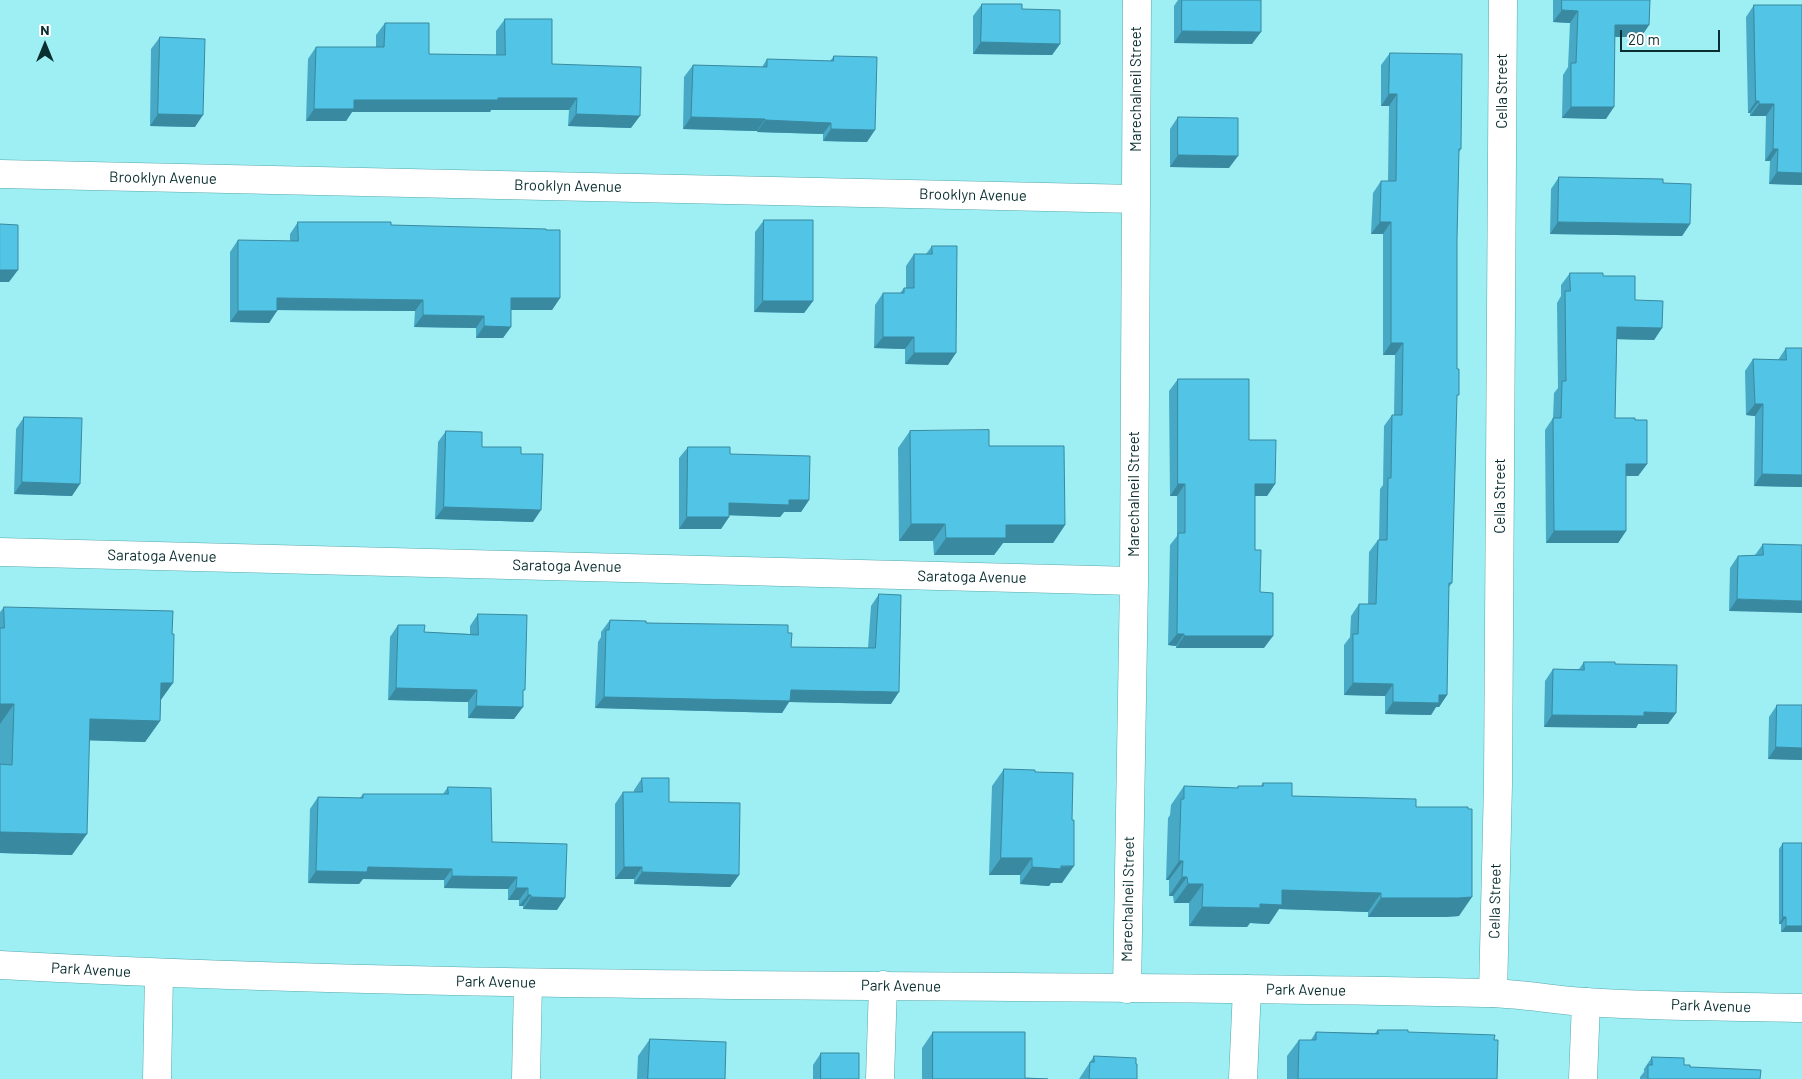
<!DOCTYPE html>
<html>
<head>
<meta charset="utf-8">
<style>
	body { margin:0 }
	#map { position:relative; width:1802px; height:1079px; overflow:hidden; background:#9deff3; font-family:Barlow,sans-serif }
	canvas { display:block }
	.north { position:absolute; left:20px; top:20px; width:50px; height:50px; -webkit-text-stroke:4px #fff; paint-order:stroke; rotate:0deg; font-size:14px; font-weight:700; line-height:20px; text-align:center; color:#0b2e30 }
	.north::after { content:''; display:block; margin:auto; width:18px; height:22px; background:#0b2e30; clip-path:polygon(50% 0,100% 100%,50% 72%,0 100%) }
	.scale { position:absolute; left:1620px; top:30px; width:100px; height:22px; box-sizing:border-box; border:2px solid #0b2e30; border-top:0; padding-left:6px; font-size:15px; line-height:18px; white-space:nowrap; color:#0b2e30; -webkit-text-stroke:4px #fff; paint-order:stroke }
</style>
</head>
<body>
<div id="map">
<canvas width="1802" height="1079"></canvas>
<div class="north">N</div>
<div class="scale">20 m</div>
</div>
<script>
const g = document.querySelector('canvas').getContext('2d');
g.lineJoin = 'round';
function stroke(path, color, width, dash) {
  g.strokeStyle = color;
  g.lineWidth = width;
  g.lineCap = dash ? 'butt' : 'round';
  g.setLineDash(dash || []);
  g.stroke(path);
}
function fillPath(path, color) {
  g.fillStyle = color;
  g.fill(path, 'evenodd');
}
function drawText(font, color, halo, rows, align = 'center') {
  g.font = font + ' Barlow,sans-serif';
  g.lineWidth = 4.5;
  g.setLineDash([]);
  g.textBaseline = 'middle';
  g.strokeStyle = halo;
  g.fillStyle = color;
  for (const [text, x, y, turn = 0] of rows) {
    g.save();
    g.translate(x, y);
    g.rotate((+turn || 0) * Math.PI / 180);
    g.textAlign = isNaN(turn) ? turn : align;
    if (halo) g.strokeText(text, 0, 0);
    g.fillText(text, 0, 0);
    g.restore();
  }
}
const minor = new Path2D(`
	M0,174L1136,199
	M0,552L1134,581
	M1127,989L1134,581L1137,0
	M1493,993L1498,784L1503,0
	M157,1079L159,974
	M526,1079L528,983
	M880,1079L883,985
	M1243,1079L1247,989
	M1583,1079L1586,1002`);
const major = new Path2D(`
	M0,965C495,992 990,982 1485,993C1519,993 1552,1000 1585,1002C1657,1007 1730,1006 1802,1008`);
const wall = new Path2D(`
	M1178,0H1261L1252,44L1174,43V6Z
	M1553,0H1650L1649,25L1641,37H1615L1606,119L1562,118L1563,75L1568,67L1570,23L1553,22Z
	M982,4L1022,9L1060,44L1052,55L973,54V16Z
	M1754,5L1802,185L1769,184L1770,161H1765L1766,116H1750V113H1748L1746,17Z
	M505,19L552,64L631,128L568,126L569,110H491L490,112H352L346,121H306L308,59L316,47H376V35L385,23L429,54L496,55V31Z
	M160,37L195,127L150,126L151,49Z
	M1390,53L1461,149L1459,152L1457,239L1456,399L1452,583L1449,587L1447,695L1439,707H1436L1431,715L1385,714V696L1344,695V645L1350,637L1351,616L1359,604H1368L1369,552L1378,540H1379L1380,489L1383,485L1384,426L1392,415H1394L1395,355H1383V234H1371L1373,193L1381,181H1388L1389,106H1381V65Z
	M834,56L867,142L823,141V134L757,132V131L683,129L684,77L693,65L762,67L767,59L830,61Z
	M1178,117L1229,168L1170,167V129Z
	M1559,177L1663,183L1690,224L1682,236L1550,234L1551,189Z
	M764,220L813,301L804,313L754,312L755,232Z
	M298,222L391,225L560,298L552,310H511L503,338H476V328L414,327L415,311L277,310L269,323L230,322V252L238,240L290,241V234Z
	M932,246L948,365L905,364V349L874,348L875,305L883,293H900L904,288H906V266L914,254H926Z
	M1570,273L1603,276L1635,300L1662,328L1654,340L1617,339L1615,418L1647,464L1638,476H1626V531L1618,543H1546L1545,430L1553,418L1554,393L1558,388L1557,303L1561,296V285Z
	M1786,348L1802,487L1754,486L1755,416L1746,415L1745,371L1753,359L1778,360Z
	M1178,379L1249,440L1275,484L1267,496H1255V550L1260,592L1264,648H1176V646L1168,645L1170,545L1177,536V496H1170L1169,391Z
	M24,417L72,496L14,494L16,429Z
	M446,431L482,447L521,454L533,522L435,519L438,442Z
	M910,431L989,446L1065,525L1053,543H1003L994,555H934L933,541H899L898,448Z
	M688,447L730,454L809,500L801,512H784L780,517L729,515V517L721,529H679V458Z
	M1763,544L1802,545L1729,611L1730,568L1738,556L1755,555Z
	M879,594L891,704L789,702L782,713L595,708L598,642L601,637V632L610,620L788,633L791,647L868,648L871,606Z
	M4,607L161,701L160,721L145,742L89,740L72,855L0,853V612Z
	M478,614L523,693L514,719L468,718V702L388,700L390,637L398,625L424,632L470,634V626Z
	M1584,662L1615,664L1676,713L1668,724H1638L1636,728L1544,727L1545,681L1553,669H1579Z
	M1777,705H1802V760L1768,759L1769,717Z
	M1004,769L1035,772L1062,883H1051L1049,886L1020,884V875H989L992,786Z
	M642,778L669,802L739,875L730,887L634,884V879H615V804L623,792H634V790Z
	M1263,783L1292,796L1416,807L1459,916L1445,917H1368V912L1279,909L1269,924L1250,923L1247,927L1189,926V903H1174L1173,896H1169V880H1166L1168,818L1170,815L1171,805L1184,786L1237,788L1238,786H1261Z
	M448,787L492,842L557,910L523,909V906H519V900H508V889L444,888V880L363,879L359,884L308,883L310,809L318,797L360,798L363,794H443Z
	M1783,843L1802,932H1781V924H1779V849Z
	M1378,1030L1494,1040L1497,1079H1287V1056L1299,1040H1311L1316,1032L1375,1033Z
	M933,1032L1025,1078L1048,1079H922V1048Z
	M650,1039L725,1079H637L638,1056Z
	M821,1053L859,1079H813V1065Z
	M1094,1056L1136,1064L1137,1079H1079Z
	M1652,1057L1684,1065L1690,1067L1760,1079H1640V1077L1644,1072V1069Z`);
const shadedWall = new Path2D(`
	M1562,10L1578,11L1570,23L1553,22Z
	M1615,25H1649L1641,37H1607Z
	M1182,31L1261,32L1252,44L1174,43Z
	M981,42L1060,44L1052,55L973,54Z
	M1389,94H1397L1389,106H1381Z
	M498,98H577L569,110H491L490,112H352L346,121H306L314,109L354,100Z
	M1756,101H1759L1750,113H1748Z
	M1759,104H1774L1766,116H1750Z
	M1571,107H1614L1606,119L1562,118Z
	M158,114L203,115L195,127L150,126Z
	M576,114L640,116L631,128L568,126Z
	M691,117L765,119L757,131L683,129Z
	M765,120L831,123L823,134L757,132Z
	M831,129L875,130L867,142L823,141Z
	M1773,149H1778L1770,161H1765Z
	M1178,155L1238,156L1229,168L1170,167Z
	M1777,172L1802,173V185L1769,184Z
	M1380,222H1391L1383,234H1371Z
	M1558,222L1690,224L1682,236L1550,234Z
	M0,270H18L9,282H0Z
	M277,298L423,300L415,311L269,310Z
	M511,298H560L552,310H503Z
	M763,301H813L804,313L754,312Z
	M238,311H277L269,323L230,322Z
	M423,315L484,316L476,328L414,327Z
	M484,326L511,327L503,338H476Z
	M1617,327L1662,328L1654,340L1609,339Z
	M883,337H914L905,349L874,348Z
	M1391,343H1403L1395,355H1383Z
	M914,353H956L948,365L905,364Z
	M1755,404H1763L1755,416L1746,415Z
	M1626,464H1647L1638,476H1618Z
	M1762,474L1802,475V487L1754,486Z
	M22,482L80,484L72,496L14,494Z
	M1178,484H1185L1177,496H1170Z
	M1255,484H1275L1267,496H1247Z
	M789,500H809L801,512H784L780,517L721,515L729,503Z
	M444,507L541,510L533,522L435,519Z
	M687,517H729L721,529H679Z
	M911,524H945L933,541H899Z
	M1006,525H1065L1053,543H1003L994,555H934L946,538Z
	M1554,531H1626L1618,543H1546Z
	M1737,599L1802,601V613L1729,611Z
	M1177,634H1184L1176,646L1168,645Z
	M1184,636H1273L1264,648H1176Z
	M161,683H173L158,704Z
	M1353,683L1393,684L1385,696L1344,695Z
	M396,688L477,690L468,702L388,700Z
	M791,690L899,692L891,704L789,702L782,713L595,708L604,697Z
	M1439,695H1447L1439,707H1436L1431,715L1385,714L1393,702Z
	M0,704H14L0,724Z
	M476,706L523,707L514,719L468,718Z
	M1644,712L1676,713L1668,724H1638L1636,728L1544,727L1552,715Z
	M90,719L160,721L145,742L75,740Z
	M1776,747L1802,748V760L1768,759Z
	M0,832L87,834L72,855L0,853Z
	M1001,858H1032L1020,875H989Z
	M1179,861H1183L1169,880H1166Z
	M1074,866L1062,883H1051L1049,886L1020,884L1032,867Z
	M368,867L452,869L444,880L363,879L359,884L308,883L316,871Z
	M624,867H642L634,879H615Z
	M642,872L739,875L730,887L634,884Z
	M452,876L517,877L508,889L444,888Z
	M1182,877H1187L1173,896H1169Z
	M1188,884H1203L1189,903H1174Z
	M516,888H528L519,900H508Z
	M1282,890L1381,893L1368,912L1279,909L1269,924L1250,923L1247,927L1189,926L1202,907L1260,904Z
	M528,895H531L523,906H519Z
	M531,897L565,898L557,910L523,909Z
	M1472,897L1459,916L1445,917H1368L1381,898Z
	M1783,917H1786L1781,924H1779Z
	M1786,926H1802V932H1781Z`);
const building = new Path2D(`
	M1182,0H1261V32L1182,31Z
	M1562,0H1650L1649,25H1615L1614,107H1571V63H1576L1578,11L1562,10Z
	M982,4H1022V9L1060,10V44L981,42Z
	M1754,5H1802V173L1777,172L1778,149H1773L1774,104H1759V101H1756Z
	M505,19H552V64L641,67L640,116L576,114L577,98H498V100H354V109H314L316,47H384L385,23H429V54L505,55Z
	M160,37L205,39L203,115L158,114Z
	M1390,53L1462,54L1461,149H1459L1457,239V369H1459V395H1457L1452,583H1449L1447,695H1439V703L1393,702V684L1353,683V634H1358L1359,604H1376L1378,540H1387L1388,478H1391L1392,415H1402L1403,343H1391V222H1380L1381,181H1396L1397,94H1389Z
	M834,56L877,57L875,130L831,129V123L765,120V119L691,117L693,65L767,67V59L833,61Z
	M1178,117L1238,118V156L1178,155Z
	M1559,177L1663,179V183L1691,184L1690,224L1558,222Z
	M764,220H813V301H763Z
	M298,222H391V225L546,229V230H560V298H511V327L484,326V316L423,315V300L277,298V311H238V240L298,241Z
	M0,224L18,225V270H0Z
	M932,246H957L956,353H914V337H883V293H904V288H914V254H932Z
	M1570,273H1603V276H1635V300L1663,301L1662,328L1617,327L1615,418H1635V420H1647V464H1626V531H1554L1553,418H1561L1562,381H1566L1565,291H1570Z
	M1786,348H1802V475L1762,474L1763,404H1755L1753,359L1786,360Z
	M1178,379H1249V440H1276L1275,484H1255V550H1261L1260,592L1273,593V636H1184V634H1177L1178,533H1185V484H1178Z
	M24,417L82,418L80,484L22,482Z
	M989,430V446H1064L1065,525H1006V538H946L945,524H911L910,431Z
	M446,431L482,432V447H521V454H543L541,510L444,507Z
	M688,447H730V454L810,456L809,500H789V505L729,503V517H687Z
	M1763,544L1802,545V601L1737,599L1738,556L1763,555Z
	M879,594L901,595L899,692L791,690L790,701L604,697L606,630H609L610,620L646,621V623L788,625V633H792L791,647L875,648Z
	M4,607L173,611L172,634H174L173,683H161L160,721L90,719L87,834L0,832V764L12,765L14,704H0V628H4Z
	M478,614L527,615L525,690H523V707L476,706L477,690L396,688L398,625H425L424,632L478,635Z
	M1584,662H1615V664L1677,665L1676,713L1644,712V716L1552,715L1553,669L1584,670Z
	M1777,705H1802V748L1776,747Z
	M1004,769L1035,770V772L1073,773L1072,820H1074V866H1061V869L1032,867V858H1001Z
	M642,778H669V802L740,803L739,875L642,872V867H624L623,792H642Z
	M1263,783H1292V796L1416,799V807H1468V809H1472V897L1458,898H1381V893L1282,890V905L1260,904V908L1202,907L1203,884H1188L1187,877H1182L1183,861H1179L1181,799H1184V786L1238,788V786H1263Z
	M448,787L491,788L492,842L567,844L565,898L531,897V895H528V888H516L517,877L452,876V869L368,867L367,872L316,871L318,797L363,798V794H448Z
	M1783,843H1802V926H1786V917H1783Z
	M1378,1030H1408V1032L1495,1035L1494,1040H1498L1497,1079H1298L1299,1040H1316V1032L1378,1034Z
	M933,1032H1025V1078L1048,1079H933Z
	M650,1039L726,1042L725,1079H648Z
	M821,1053H859V1079H821Z
	M1094,1056L1136,1058V1064H1137V1079H1089L1090,1062H1094Z
	M1652,1057L1684,1058V1065H1690V1067L1761,1070L1760,1079H1648V1065H1652Z`);
const streetNames = [
	["Marechalneil Street",1136,89,-90],
	["Cella Street",1502,91,-90],
	["Brooklyn Avenue",163,178,1],
	["Brooklyn Avenue",568,186,1],
	["Brooklyn Avenue",973,195,1],
	["Marechalneil Street",1134,494,-90],
	["Cella Street",1500,496,-90],
	["Saratoga Avenue",162,556,1],
	["Saratoga Avenue",567,566,1],
	["Saratoga Avenue",972,577,1],
	["Marechalneil Street",1128,899,-89],
	["Cella Street",1495,901,-89],
	["Park Avenue",91,970,3],
	["Park Avenue",496,982,1],
	["Park Avenue",901,986,1],
	["Park Avenue",1306,990,1],
	["Park Avenue",1711,1006,2]
];
stroke(minor, '#57a8ac', 29);
stroke(major, '#57a8ac', 29);
stroke(minor, '#fff', 28);
stroke(major, '#fff', 28);
fillPath(wall, '#47a9c5');
fillPath(shadedWall, '#3989a0');
fillPath(building, '#52c4e5');
stroke(building, '#3989a0', 1);
drawText('15px', '#0b2e30', '#fff', streetNames);
</script>
</body>
</html>
